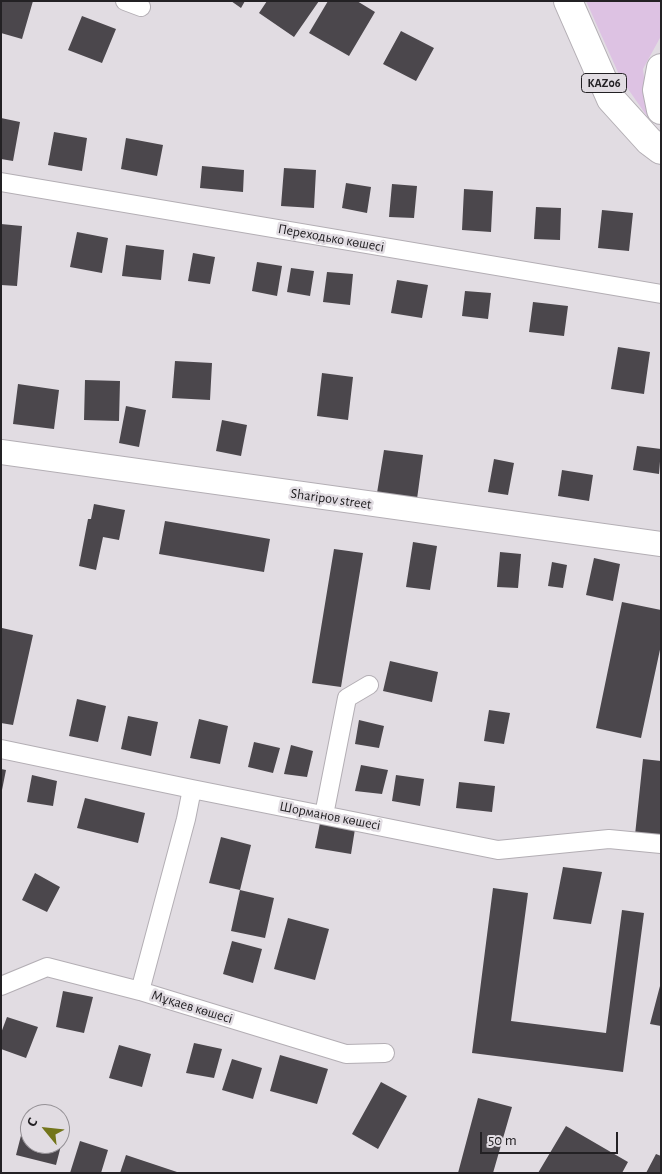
<!DOCTYPE html>
<html>
<head>
<meta charset="utf-8">
<style>
	body { margin:0 }
	#map { position:relative; width:662px; height:1174px; overflow:hidden; background:#e1dce2; font-family:"Alegreya Sans",sans-serif }
	canvas { display:block }
	.frame { position:absolute; inset:0; border:2px solid #232124; pointer-events:none }
	.north { position:absolute; left:20px; top:1104px; width:50px; height:50px; box-sizing:border-box; background:#e1dce2; border:1px solid #959196; border-radius:50%; rotate:298deg; font-size:14px; font-weight:700; line-height:20px; text-align:center; color:#232124 }
	.north::after { content:''; display:block; margin:auto; width:18px; height:22px; background:#73751b; clip-path:polygon(50% 0,100% 100%,50% 72%,0 100%) }
	.scale { position:absolute; left:480px; top:1132px; width:138px; height:22px; box-sizing:border-box; border:2px solid #232124; border-top:0; padding-left:6px; font-size:15px; line-height:18px; white-space:nowrap; color:#232124; -webkit-text-stroke:4px #e1dce2; paint-order:stroke }
</style>
</head>
<body>
<div id="map">
<canvas width="662" height="1174"></canvas>
<div class="frame"></div>
<div class="north">С</div>
<div class="scale">50 m</div>
</div>
<script>
const g = document.querySelector('canvas').getContext('2d');
g.lineJoin = 'round';
function fillPath(path, color) {
  g.fillStyle = color;
  g.fill(path, 'evenodd');
}
function stroke(path, color, width, dash) {
  g.strokeStyle = color;
  g.lineWidth = width;
  g.lineCap = dash ? 'butt' : 'round';
  g.setLineDash(dash || []);
  g.stroke(path);
}
function drawText(font, color, halo, rows, align = 'center') {
  g.font = font + ' "Alegreya Sans",sans-serif';
  g.lineWidth = 5;
  g.setLineDash([]);
  g.textBaseline = 'middle';
  g.strokeStyle = halo;
  g.fillStyle = color;
  for (const [text, x, y, turn = 0] of rows) {
    g.save();
    g.translate(x, y);
    g.rotate((+turn || 0) * Math.PI / 180);
    g.textAlign = isNaN(turn) ? turn : align;
    if (halo) g.strokeText(text, 0, 0);
    g.fillText(text, 0, 0);
    g.restore();
  }
}
const green = new Path2D(`
	M586,1H661V36L643,69L649,119L621,79Z`);
const building = new Path2D(`
	M1,1H33L22,39L1,33Z
	M231,1H245L241,8Z
	M267,1H319L294,37L259,13Z
	M328,1H357L375,12L349,56L309,33Z
	M82,16L116,29L102,63L68,50Z
	M401,31L434,48L416,81L383,64Z
	M1,118L20,122L13,161L1,159Z
	M54,132L87,138L82,171L48,165Z
	M126,138L163,145L157,176L121,169Z
	M202,166L244,170L243,192L200,188Z
	M284,168L316,170L314,208L281,206Z
	M346,183L371,187L367,213L342,208Z
	M392,184L417,186L414,218L389,217Z
	M464,189L493,191L491,232L462,230Z
	M536,207L561,208L560,240L534,239Z
	M602,210L633,213L629,251L598,248Z
	M1,224L22,226L17,286L1,285Z
	M77,232L108,238L102,273L70,267Z
	M126,245L164,250L161,280L122,276Z
	M193,253L215,257L210,284L188,281Z
	M257,262L282,266L277,296L252,291Z
	M291,268L314,271L310,296L287,292Z
	M327,272L353,274L350,305L323,302Z
	M397,280L428,285L422,318L391,313Z
	M465,291L491,293L488,319L462,316Z
	M533,302L568,306L564,336L529,332Z
	M618,347L650,352L644,394L611,389Z
	M175,361L212,363L210,400L172,398Z
	M322,373L353,377L348,420L317,416Z
	M85,380L120,381L119,421L84,420Z
	M18,384L59,390L54,429L13,424Z
	M126,406L146,410L139,447L119,443Z
	M222,420L247,425L241,456L216,451Z
	M637,446L661,449L659,474L633,470Z
	M384,450L423,455L417,499L377,493Z
	M494,459L514,463L508,495L488,492Z
	M562,470L593,475L589,501L558,496Z
	M94,504L125,510L119,540L103,537L96,570L79,566L88,519H91Z
	M165,521L270,539L264,572L159,554Z
	M413,542L437,546L430,590L406,587Z
	M334,549L363,553L341,687L312,683Z
	M500,552L521,554L518,588L497,587Z
	M594,558L620,564L613,601L586,595Z
	M552,562L567,565L563,588L548,586Z
	M622,602L661,610V645L641,738L596,728Z
	M2,628L33,635L13,725L1,723Z
	M390,661L438,672L432,702L383,691Z
	M77,699L106,706L98,742L69,736Z
	M489,710L510,713L504,744L484,741Z
	M128,716L158,722L151,756L121,749Z
	M199,719L228,726L220,764L190,758Z
	M359,720L384,726L379,748L355,744Z
	M254,742L280,748L273,773L248,767Z
	M291,745L313,751L307,777L284,774Z
	M643,759L661,761V838L635,835Z
	M361,765L388,770L382,794L355,791Z
	M1,769L6,770L2,790H1Z
	M32,775L57,781L53,806L27,802Z
	M396,775L424,779L420,806L392,801Z
	M459,782L495,786L492,812L456,808Z
	M85,798L145,813L138,843L77,828Z
	M320,823L355,829L351,854L315,848Z
	M221,837L251,845L240,890L209,883Z
	M563,867L602,872L591,924L553,919Z
	M35,873L60,887L47,912L22,900Z
	M493,888L528,893L511,1021L606,1033L622,910L644,913L623,1072L472,1053Z
	M240,890L274,898L265,938L231,931Z
	M288,918L329,929L315,980L274,969Z
	M232,941L262,949L253,983L223,974Z
	M660,986H661V1026L650,1024Z
	M63,991L93,997L84,1033L56,1027Z
	M7,1017L38,1027L26,1058L1,1049V1033Z
	M194,1043L222,1049L214,1078L186,1073Z
	M119,1045L151,1054L142,1087L109,1078Z
	M280,1055L328,1069L317,1104L270,1091Z
	M232,1059L262,1068L253,1099L222,1090Z
	M381,1082L407,1096L378,1149L352,1134Z
	M478,1098L512,1107L493,1173H458Z
	M25,1120L30,1121V1144H60V1129L65,1130L56,1165L16,1155Z
	M566,1126L628,1162L622,1173H538Z
	M80,1141L108,1150L101,1173H70Z
	M656,1154L661,1156V1173H646Z
	M126,1155L177,1172V1173H120Z`);
const street = new Path2D(`
	M125,1L141,7
	M1,182L661,294
	M1,749L192,789L498,850L609,839L661,844
	M324,815L347,698L369,685
	M1,986L47,967L140,991L346,1054L385,1053
	M140,991L186,819L192,789`);
const secondary = new Path2D(`
	M1,452L661,544`);
const primary = new Path2D(`
	M661,68L657,90L661,110`);
const highway = new Path2D(`
	M568,1L611,99L649,141L661,150`);
const shields = [
	[604,83,45]
];
const shieldNames = [
	["KАZ06",604,83]
];
const streetNames = [
	["Переходько көшесі",331,238,10],
	["Sharipov street",331,499,8],
	["Шорманов көшесі",330,816,11],
	["Мұқаев көшесі",192,1007,17]
];
fillPath(green, '#ddc2e3');
fillPath(building, '#4b474c');
stroke(street, '#b3aeb4', 20);
stroke(secondary, '#b3aeb4', 26);
stroke(primary, '#b3aeb4', 30);
stroke(highway, '#b3aeb4', 30);
stroke(street, '#fff', 18);
stroke(secondary, '#fff', 24);
stroke(primary, '#fff', 28);
stroke(highway, '#fff', 28);
for (const [x, y, w] of shields) {
  const box = new Path2D();
  box.roundRect(x - w / 2, y - 9.5, w, 19, 4);
  g.fillStyle = '#e1dce2';
  g.fill(box);
  stroke(box, '#232124', 1);
}
drawText('bold 12px', '#232124', null, shieldNames);
drawText('14px', '#232124', '#e1dce2', streetNames);
</script>
</body>
</html>
